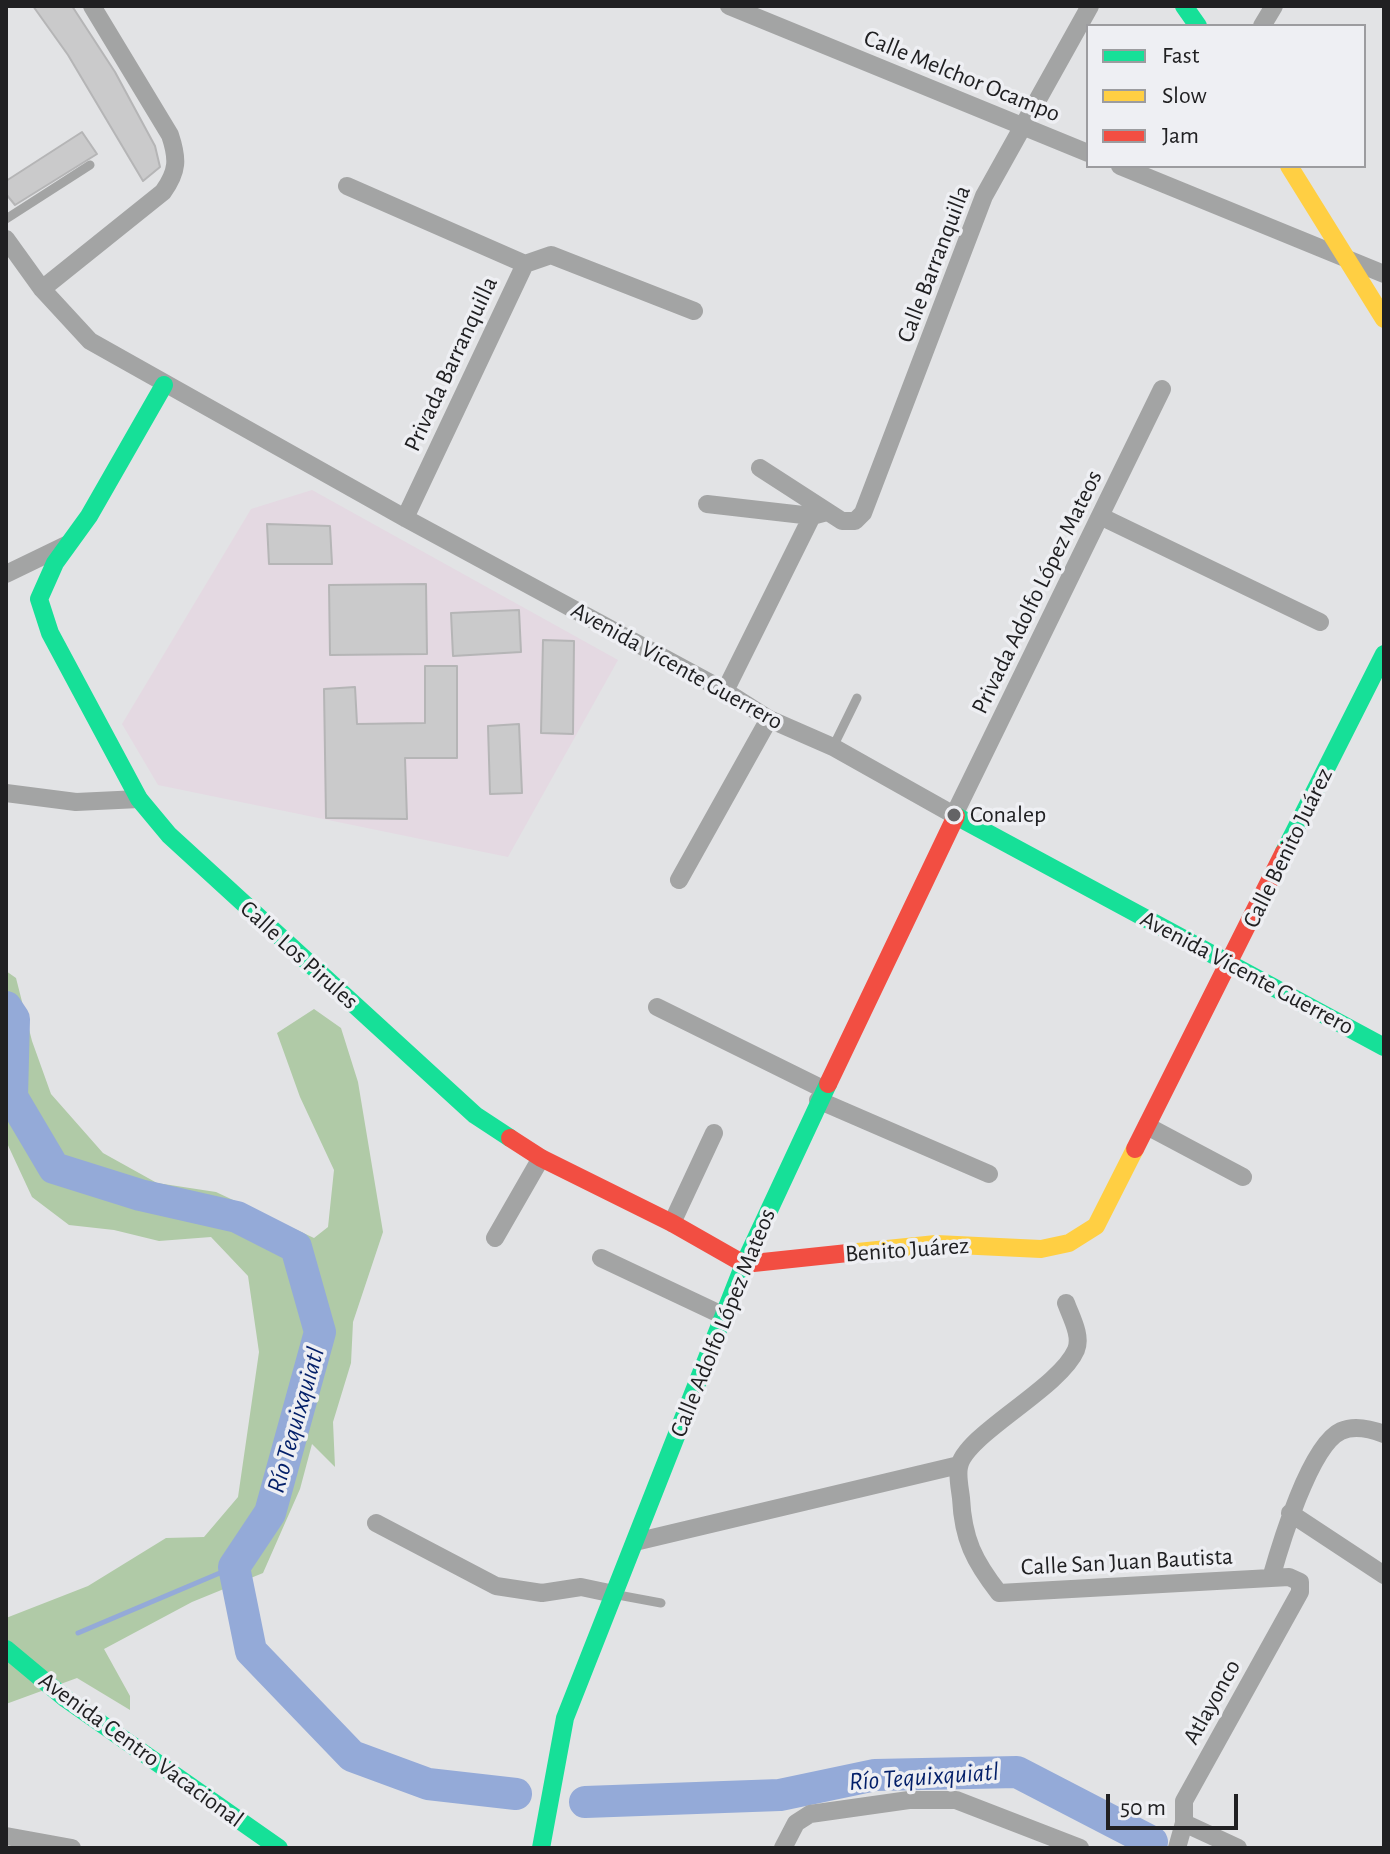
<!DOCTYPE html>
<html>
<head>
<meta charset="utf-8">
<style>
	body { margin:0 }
	#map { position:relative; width:1390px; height:1854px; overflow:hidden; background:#e2e3e5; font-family:"Alegreya Sans",sans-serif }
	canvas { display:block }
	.frame { position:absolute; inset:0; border:8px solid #202022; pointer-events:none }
	.legend { position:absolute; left:1086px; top:24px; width:280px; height:144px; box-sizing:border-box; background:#eeeff3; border:2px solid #9c9c9f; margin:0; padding:10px 14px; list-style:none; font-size:24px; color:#202022 }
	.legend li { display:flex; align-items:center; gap:16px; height:40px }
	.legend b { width:40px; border:2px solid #9c9c9f }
	.scale { position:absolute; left:1106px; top:1794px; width:132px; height:36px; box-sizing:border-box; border:4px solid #202022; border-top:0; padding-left:10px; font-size:24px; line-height:28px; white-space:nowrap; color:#202022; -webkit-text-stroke:6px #eeeff3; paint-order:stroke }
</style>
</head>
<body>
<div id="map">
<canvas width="1390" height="1854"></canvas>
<div class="frame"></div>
<ul class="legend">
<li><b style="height:10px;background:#16e098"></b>Fast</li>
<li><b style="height:10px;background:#ffcf43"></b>Slow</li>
<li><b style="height:10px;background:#f24e42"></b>Jam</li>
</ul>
<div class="scale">50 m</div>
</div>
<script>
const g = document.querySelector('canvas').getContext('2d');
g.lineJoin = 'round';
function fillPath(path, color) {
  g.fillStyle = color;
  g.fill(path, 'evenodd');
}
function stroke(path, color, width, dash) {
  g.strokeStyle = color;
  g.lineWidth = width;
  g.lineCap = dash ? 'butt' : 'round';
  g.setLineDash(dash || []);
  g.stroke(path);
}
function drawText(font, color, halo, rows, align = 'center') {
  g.font = font + ' "Alegreya Sans",sans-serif';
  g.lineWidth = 7;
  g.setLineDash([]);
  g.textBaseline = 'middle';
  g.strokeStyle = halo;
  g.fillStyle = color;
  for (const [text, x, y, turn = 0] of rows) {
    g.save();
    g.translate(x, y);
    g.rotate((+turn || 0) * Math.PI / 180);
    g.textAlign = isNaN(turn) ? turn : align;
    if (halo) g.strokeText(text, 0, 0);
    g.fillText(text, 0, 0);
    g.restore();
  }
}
const education = new Path2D(`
	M312,490L618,660L508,857L158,785L122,724L251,509Z`);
const forest = new Path2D(`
	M6,971L16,978L32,1041L51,1094L103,1153L157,1183L216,1192L314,1238L328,1227L334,1170L300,1097L277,1033L314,1009L341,1028L358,1082L383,1232L353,1322L351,1363L333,1422L335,1467L312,1444L300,1489L263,1573L192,1602L104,1649L130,1696V1710L77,1678L6,1704V1618L88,1586L166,1538L204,1537L238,1497L259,1352L248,1276L211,1237L159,1241L114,1230L69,1225L32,1197L6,1141Z`);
const stream = new Path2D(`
	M78,1633L234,1567`);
const river = new Path2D(`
	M6,1007L14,1019L12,1097L54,1168L140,1195L237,1217L296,1247L320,1332L270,1513L234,1567L251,1651L352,1756L428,1784L516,1794
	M585,1802L780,1795L875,1775L1017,1772L1152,1842`);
const building = new Path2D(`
	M33,6H72L115,72L155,146L160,167L143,181L68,55Z
	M82,132L97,154L15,205L6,194V181Z
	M267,524L330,526L332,564H269Z
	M426,584L427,654L330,655L329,585Z
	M519,610L521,652L453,656L451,613Z
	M543,640L574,641L573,734L541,733Z
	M425,666H457V758H405L407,819L326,818L324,689L355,687L357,724L425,723Z
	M519,724L522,793L490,794L488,726Z`);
const lane = new Path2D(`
	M6,219L90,165
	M833,747L857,698
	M618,1595L661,1603`);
const street = new Path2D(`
	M729,6L1088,153
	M1262,26L1274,6
	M1120,166L1384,274
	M347,186L525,264
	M6,239L42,289L90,341L405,518L725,691L769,719L833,747L954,815L1162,389
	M42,289L163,192C178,171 178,159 170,135L92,6
	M760,468L842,521H855L863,513L984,196L1090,6
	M707,504L812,516
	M1102,517L1320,622
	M405,518L525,264L551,255L694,311
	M6,574L66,545
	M725,691L812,516L827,512
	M6,793L76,802L139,799
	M679,880L769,719
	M657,1007L823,1089
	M818,1100L989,1174
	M1147,1126L1243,1177
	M672,1223L714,1133
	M495,1238L541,1158
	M601,1258L724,1316
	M1066,1303C1071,1317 1082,1336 1076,1350C1059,1389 964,1435 959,1467C957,1476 960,1489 961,1498C963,1539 974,1561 999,1593L1289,1577L1300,1582V1592L1184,1801V1823L1177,1848
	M1290,1513L1384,1575
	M376,1523L496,1586L542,1593L581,1587L614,1594
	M635,1542L959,1465
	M1271,1578C1280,1546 1310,1445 1341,1431C1354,1425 1371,1429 1384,1434
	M1184,1823L1238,1848
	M6,1836L72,1848
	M783,1848L796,1823L810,1814L909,1800H956L1080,1848`);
const fast = new Path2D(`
	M1184,6L1198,26
	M164,385L89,516L55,563L39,599L50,633L139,799L169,835L475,1115L510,1138
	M956,816L1384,1047
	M1284,852L1384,654
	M6,1649L66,1699L279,1848
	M541,1848L565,1718L744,1264L828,1084`);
const slow = new Path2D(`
	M1289,166L1384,319
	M848,1253L936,1244L1041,1249L1069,1243L1096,1226L1135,1149`);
const jam = new Path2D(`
	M828,1084L956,816
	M510,1138L541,1158L672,1223L744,1264L848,1253
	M1135,1149L1284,852`);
const markers = [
	[954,815,8,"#646466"]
];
const streetNames = [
	["Calle Melchor Ocampo",962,76,22],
	["Calle Barranquilla",934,264,-69],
	["Privada Barranquilla",451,364,-65],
	["Privada Adolfo López Mateos",1037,592,-64],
	["Avenida Vicente Guerrero",677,666,29],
	["Calle Benito Juárez",1288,848,-64],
	["Calle Los Pirules",299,955,42],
	["Avenida Vicente Guerrero",1247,973,28],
	["Benito Juárez",907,1250,-4],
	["Calle Adolfo López Mateos",723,1323,-68],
	["Calle San Juan Bautista",1127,1562,-3],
	["Atlayonco",1212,1702,-61],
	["Avenida Centro Vacacional",141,1750,36]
];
const poiNames = [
	["Conalep",970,815]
];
const waterNames = [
	["Río Tequixquiatl",296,1420,-74],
	["Río Tequixquiatl",924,1777,-4]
];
fillPath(education, '#e4d9e2');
fillPath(forest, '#b0caa7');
stroke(stream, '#94aad8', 5);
stroke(river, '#94aad8', 32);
fillPath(building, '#cacacb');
stroke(building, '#b5b5b6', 2);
stroke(lane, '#a3a4a4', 9);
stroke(street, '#a3a4a4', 18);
stroke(fast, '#16e098', 18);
stroke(slow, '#ffcf43', 18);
stroke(jam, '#f24e42', 18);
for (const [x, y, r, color] of markers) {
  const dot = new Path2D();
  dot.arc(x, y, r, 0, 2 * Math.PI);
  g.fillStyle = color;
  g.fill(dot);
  stroke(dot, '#eeeff3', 3);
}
drawText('24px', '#202022', '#eeeff3', streetNames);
drawText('24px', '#202022', '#eeeff3', poiNames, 'left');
drawText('italic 26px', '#031f69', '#eeeff3', waterNames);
</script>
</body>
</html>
